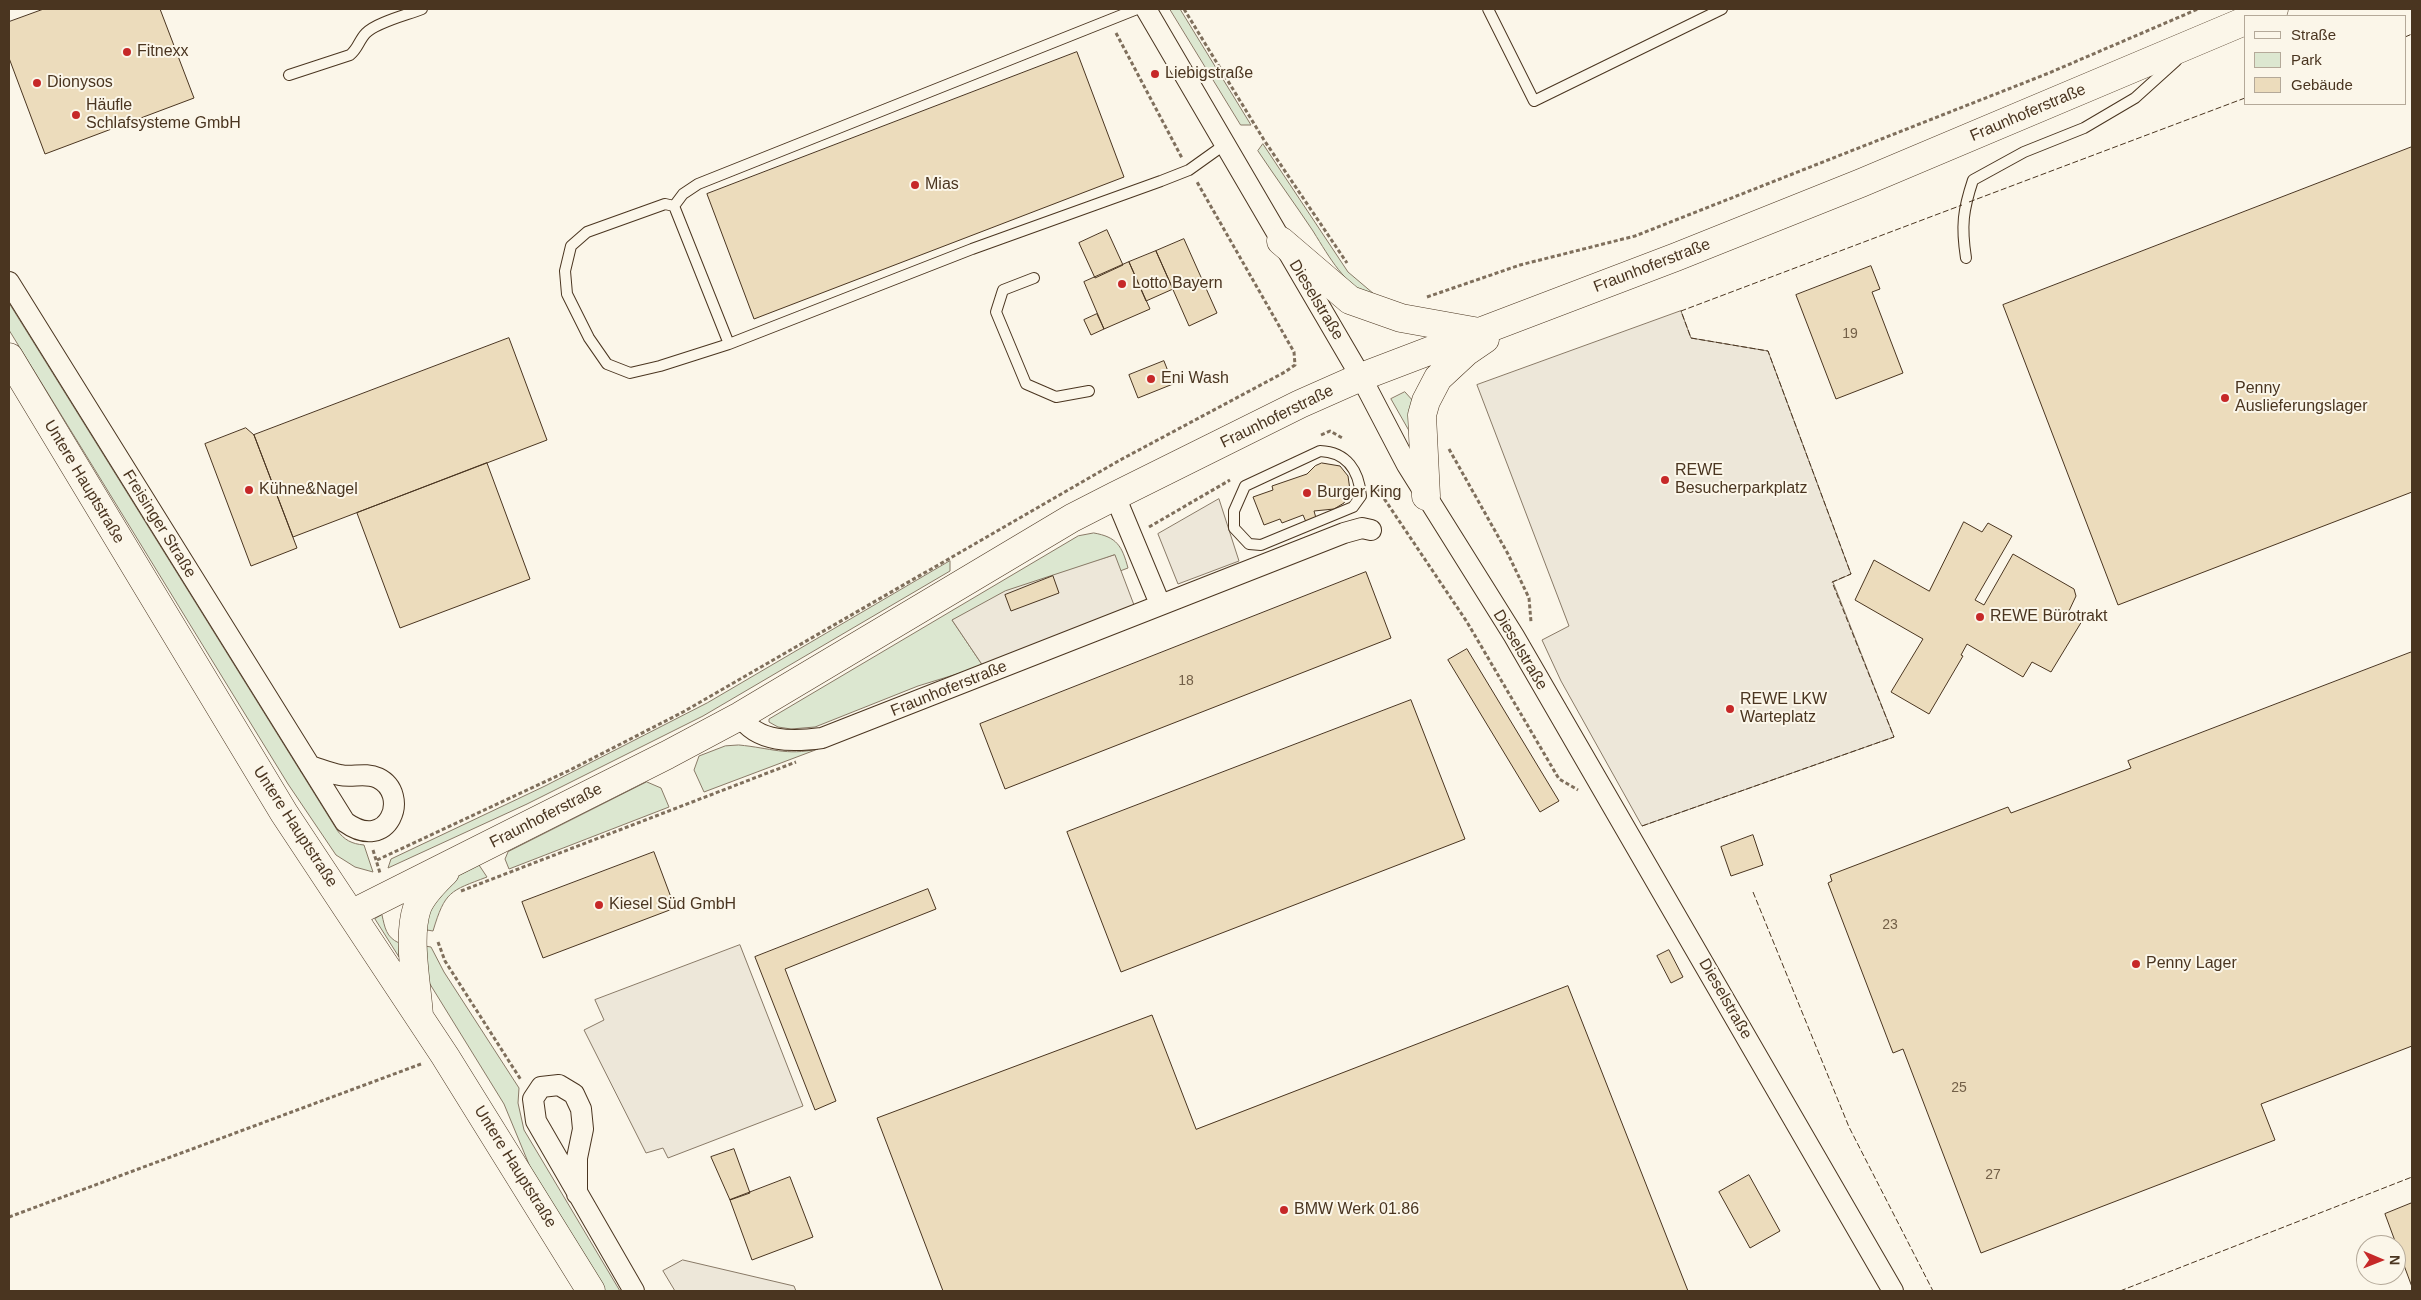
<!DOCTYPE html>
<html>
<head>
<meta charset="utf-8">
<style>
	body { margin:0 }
	#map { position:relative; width:2421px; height:1300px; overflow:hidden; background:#fbf6e9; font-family:Helvetica,sans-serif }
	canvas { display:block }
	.frame { position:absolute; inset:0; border:10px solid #4a3520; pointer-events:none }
	.legend { position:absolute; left:2244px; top:15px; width:162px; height:90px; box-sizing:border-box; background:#fbf6e9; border:1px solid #b4a999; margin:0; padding:6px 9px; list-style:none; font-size:15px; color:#4a3520 }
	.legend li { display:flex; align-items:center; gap:10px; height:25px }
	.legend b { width:25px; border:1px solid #b4a999 }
	.north { position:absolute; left:2356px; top:1235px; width:50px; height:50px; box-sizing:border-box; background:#fbf6e9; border:1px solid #b4a999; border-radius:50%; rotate:91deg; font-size:14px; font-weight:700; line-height:20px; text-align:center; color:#4a3520 }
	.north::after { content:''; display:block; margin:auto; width:18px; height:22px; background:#c62828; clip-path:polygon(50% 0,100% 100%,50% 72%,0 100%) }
</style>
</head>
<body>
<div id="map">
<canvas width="2421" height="1300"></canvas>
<div class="frame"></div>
<ul class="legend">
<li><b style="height:6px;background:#fbf6e9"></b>Straße</li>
<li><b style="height:14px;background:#dce7d0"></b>Park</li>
<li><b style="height:14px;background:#ecdcbc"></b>Gebäude</li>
</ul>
<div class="north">N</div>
</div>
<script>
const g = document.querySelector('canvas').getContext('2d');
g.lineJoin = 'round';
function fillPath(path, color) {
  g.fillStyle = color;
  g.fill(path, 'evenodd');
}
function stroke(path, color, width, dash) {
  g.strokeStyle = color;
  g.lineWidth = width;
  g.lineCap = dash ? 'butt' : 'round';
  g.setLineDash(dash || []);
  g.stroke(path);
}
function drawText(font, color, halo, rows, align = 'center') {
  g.font = font + ' Helvetica,sans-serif';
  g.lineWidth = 4;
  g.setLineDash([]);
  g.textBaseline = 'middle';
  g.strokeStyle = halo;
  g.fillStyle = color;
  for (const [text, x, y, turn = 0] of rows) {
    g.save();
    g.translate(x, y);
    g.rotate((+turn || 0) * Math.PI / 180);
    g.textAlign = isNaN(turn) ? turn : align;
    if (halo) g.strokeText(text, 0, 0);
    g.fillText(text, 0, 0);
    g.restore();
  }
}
const green = new Path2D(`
	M1170,9H1180L1251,125H1241Z
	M1263,144L1348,272L1374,294L1373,300C1343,282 1331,260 1313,231C1295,204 1276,178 1258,151Z
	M9,303L337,830C344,840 352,844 364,845L373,872L355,867L336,855L288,784L9,330Z
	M1405,392L1414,402L1412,436L1391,399Z
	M1094,533C1117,537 1122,546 1128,568L1120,571L1114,555L952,620L983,666L918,686L815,727L791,729L778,727L769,722V719L1078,536Z
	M950,561V571L703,716L527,804L388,868L391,859L545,786L707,703Z
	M739,745C771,748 786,756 818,749L704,792L694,770L699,756L725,746Z
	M647,782L661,788L669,807L509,869L505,859L508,852Z
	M479,865L487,877C450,891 445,891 433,931L421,929L425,916L446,882Z
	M382,915C385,928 386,937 399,943V957L375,919Z
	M419,945L431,947L444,972L519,1088L518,1103L524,1130L620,1291H601L540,1191L504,1104L425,976Z`);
const parking = new Path2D(`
	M1681,311L1691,338L1768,351L1851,574L1833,582L1894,737L1642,826L1561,681L1542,640L1569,626L1477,385Z
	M1219,499L1239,561L1178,584L1158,534Z
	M1115,555L1134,605L983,666L952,620L1005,591Z
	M740,945L803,1106L668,1158L663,1148L646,1153L584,1030L604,1020L595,1000Z
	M683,1260L794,1286L796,1291H675L663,1271Z`);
const building = new Path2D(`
	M44,9H160L194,98L45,154L9,58V22Z
	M1077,52L1124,177L754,319L707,194Z
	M2412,147V492L2118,605L2003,305Z
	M1107,230L1123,265L1095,278L1079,243Z
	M1184,239L1217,313L1189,326L1156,251Z
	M1156,251L1173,289L1146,301L1129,262Z
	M1129,262L1150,309L1104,329L1084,282Z
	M1871,266L1880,289L1872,292L1903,373L1836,399L1796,295Z
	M1097,314L1104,329L1091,335L1084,320Z
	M509,338L547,440L293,537L254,435Z
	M1164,361L1173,384L1138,398L1129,375Z
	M246,428L254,435L297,548L251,566L205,444Z
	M487,463L530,579L400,628L357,513Z
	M1322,463L1340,466L1348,476L1350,490L1344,503L1334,509L1314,511L1316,518L1306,522L1303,515L1282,523L1280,519L1264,525L1253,497L1273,490L1272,486L1307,474L1315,466Z
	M1964,522L1982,532L1988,523L2012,536L1975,600L1984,605L2013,554L2074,589L2076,596L2068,613L2082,621L2051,672L2032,662L2023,677L1967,644L1961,655L1963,656L1929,714L1891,692L1923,639L1855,600L1874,560L1929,591Z
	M1366,572L1391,638L1005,789L980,724Z
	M1053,576L1059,593L1011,611L1005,595Z
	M1467,649L1559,801L1540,812L1448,660Z
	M2412,652V1046L2261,1104L2275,1140L1981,1253L1903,1049L1893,1053L1828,883L1832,881L1830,875L2008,807L2011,813L2131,768L2128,761Z
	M1411,700L1465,839L1121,972L1067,832Z
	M1753,835L1763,865L1731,876L1721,847Z
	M654,852L675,908L543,958L522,902Z
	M928,889L936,909L785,969L836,1101L815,1110L755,957Z
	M1669,950L1683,977L1671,983L1657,956Z
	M1568,986L1688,1291H943L877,1118L1152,1015L1196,1129Z
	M734,1149L750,1193L730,1200L711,1157Z
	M1749,1175L1780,1231L1750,1248L1719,1192Z
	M790,1177L813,1237L752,1260L730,1200Z
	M2412,1203V1287L2385,1214Z`);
const path = new Path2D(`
	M1184,9L1264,140L1347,263
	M1116,33L1182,158
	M1427,297L1520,265L1635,236L2049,73L2198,9
	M1321,435L1330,431L1344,439
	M1449,449L1508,554L1529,598L1531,622
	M1377,488L1467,622L1559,779L1578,790
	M1149,527L1230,480
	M373,850L380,873
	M377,860L568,771L683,712L1122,459L1285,372L1295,365L1294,352L1197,182
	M461,891L796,762
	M438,942L445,961L521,1080
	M9,1217L421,1064`);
const service = new Path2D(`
	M1488,9L1534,101L1722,9
	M289,75L350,55C358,49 359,40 366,33C377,22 407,15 422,9
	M674,206L683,194L698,184L1137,9
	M1966,258C1961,226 1963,210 1973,180L2024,152L2084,128L2135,98L2176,61
	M1034,278L1003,290L996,312L1026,384L1056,397L1089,391
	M729,344L674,206L665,204L587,232L571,246L565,271L567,294L589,338L607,364L630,373L660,366L729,344L972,249L1161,181L1189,170L1224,145
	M1320,451C1347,452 1359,471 1361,496L1353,507L1261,545L1249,544L1234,528V511L1245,486Z`);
const minor = new Path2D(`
	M1146,9L1361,377L1407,465L1514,636L1893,1291
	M9,282L345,822C389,854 411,794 378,778C365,772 352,778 340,775C330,773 320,769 310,766
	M1115,496L1160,604
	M740,716C757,743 793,742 822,738L1344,533L1362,528L1371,530
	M577,1194V1158L583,1129L581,1109L574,1094L559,1085L541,1087L533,1099L536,1121L634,1291`);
const secondary = new Path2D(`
	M2257,16L2274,9
	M1281,241L1350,300L1401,318L1479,332
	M9,357L284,813L445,1056L591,1291
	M1426,496L1422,415L1426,401L1438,378L1466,352L1485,339
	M351,914L667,755L740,716L1072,518L1115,496L1300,404L1361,377L1676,257L1861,183L2245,21
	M419,1016C417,984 407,938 417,908C422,894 435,882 445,872`);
const fence = new Path2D(`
	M2405,37L2412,34
	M1969,202L2245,98
	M1642,826L1894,737L1832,582L1851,574L1768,351L1691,338L1681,311L1962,205
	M1753,892L1849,1127L1933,1291
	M2120,1291L2412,1177`);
const markers = [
	[127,52,5,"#c62828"],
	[1155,74,5,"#c62828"],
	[37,83,5,"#c62828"],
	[76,115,5,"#c62828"],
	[915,185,5,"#c62828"],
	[1122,284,5,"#c62828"],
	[1151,379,5,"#c62828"],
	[2225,398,5,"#c62828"],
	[1665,480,5,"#c62828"],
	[249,490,5,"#c62828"],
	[1307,493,5,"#c62828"],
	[1980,617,5,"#c62828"],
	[1730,709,5,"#c62828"],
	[599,905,5,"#c62828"],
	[2136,964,5,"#c62828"],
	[1284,1210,5,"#c62828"]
];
const numberNames = [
	["19",1850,334],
	["18",1186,681],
	["23",1890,925],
	["25",1959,1088],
	["27",1993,1175]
];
const poiNames = [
	["Fitnexx",137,52],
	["Liebigstraße",1165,74],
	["Dionysos",47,83],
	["Häufle",86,106],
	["Schlafsysteme GmbH",86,124],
	["Mias",925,185],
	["Lotto Bayern",1132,284],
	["Eni Wash",1161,379],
	["Penny",2235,389],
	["Auslieferungslager",2235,407],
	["REWE",1675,471],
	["Besucherparkplatz",1675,489],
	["Kühne&Nagel",259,490],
	["Burger King",1317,493],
	["REWE Bürotrakt",1990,617],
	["REWE LKW",1740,700],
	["Warteplatz",1740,718],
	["Kiesel Süd GmbH",609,905],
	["Penny Lager",2146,964],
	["BMW Werk 01.86",1294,1210]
];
const streetNames = [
	["Fraunhoferstraße",2028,113,-23],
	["Fraunhoferstraße",1652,266,-21],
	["Dieselstraße",1316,300,59],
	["Fraunhoferstraße",1277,417,-26],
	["Untere Hauptstraße",84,482,59],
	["Freisinger Straße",159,524,58],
	["Dieselstraße",1520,650,59],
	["Fraunhoferstraße",949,689,-22],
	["Fraunhoferstraße",546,816,-27],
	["Untere Hauptstraße",295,827,57],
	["Dieselstraße",1725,999,60],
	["Untere Hauptstraße",515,1167,58]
];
fillPath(green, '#dce7d0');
stroke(green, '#887966', 1);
fillPath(parking, '#ede7d9');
stroke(parking, '#887966', 1);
fillPath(building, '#ecdcbc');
stroke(building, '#4a3520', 1);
stroke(service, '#4a3520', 12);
stroke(minor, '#4a3520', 22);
stroke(secondary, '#4a3520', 29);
stroke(path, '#7f6f5c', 3, [4, 2.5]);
stroke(service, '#fbf6e9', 10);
stroke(minor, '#fbf6e9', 20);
stroke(secondary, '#fbf6e9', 28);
stroke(fence, '#4a3520', 1, [6, 2.5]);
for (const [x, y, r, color] of markers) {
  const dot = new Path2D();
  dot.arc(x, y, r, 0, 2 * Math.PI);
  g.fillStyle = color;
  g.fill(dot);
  stroke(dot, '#fbf6e9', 2);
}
drawText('14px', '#725f47', null, numberNames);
drawText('16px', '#4a3520', '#fbf6e9', poiNames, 'left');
drawText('16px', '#4a3520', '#fbf6e9', streetNames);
</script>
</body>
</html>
